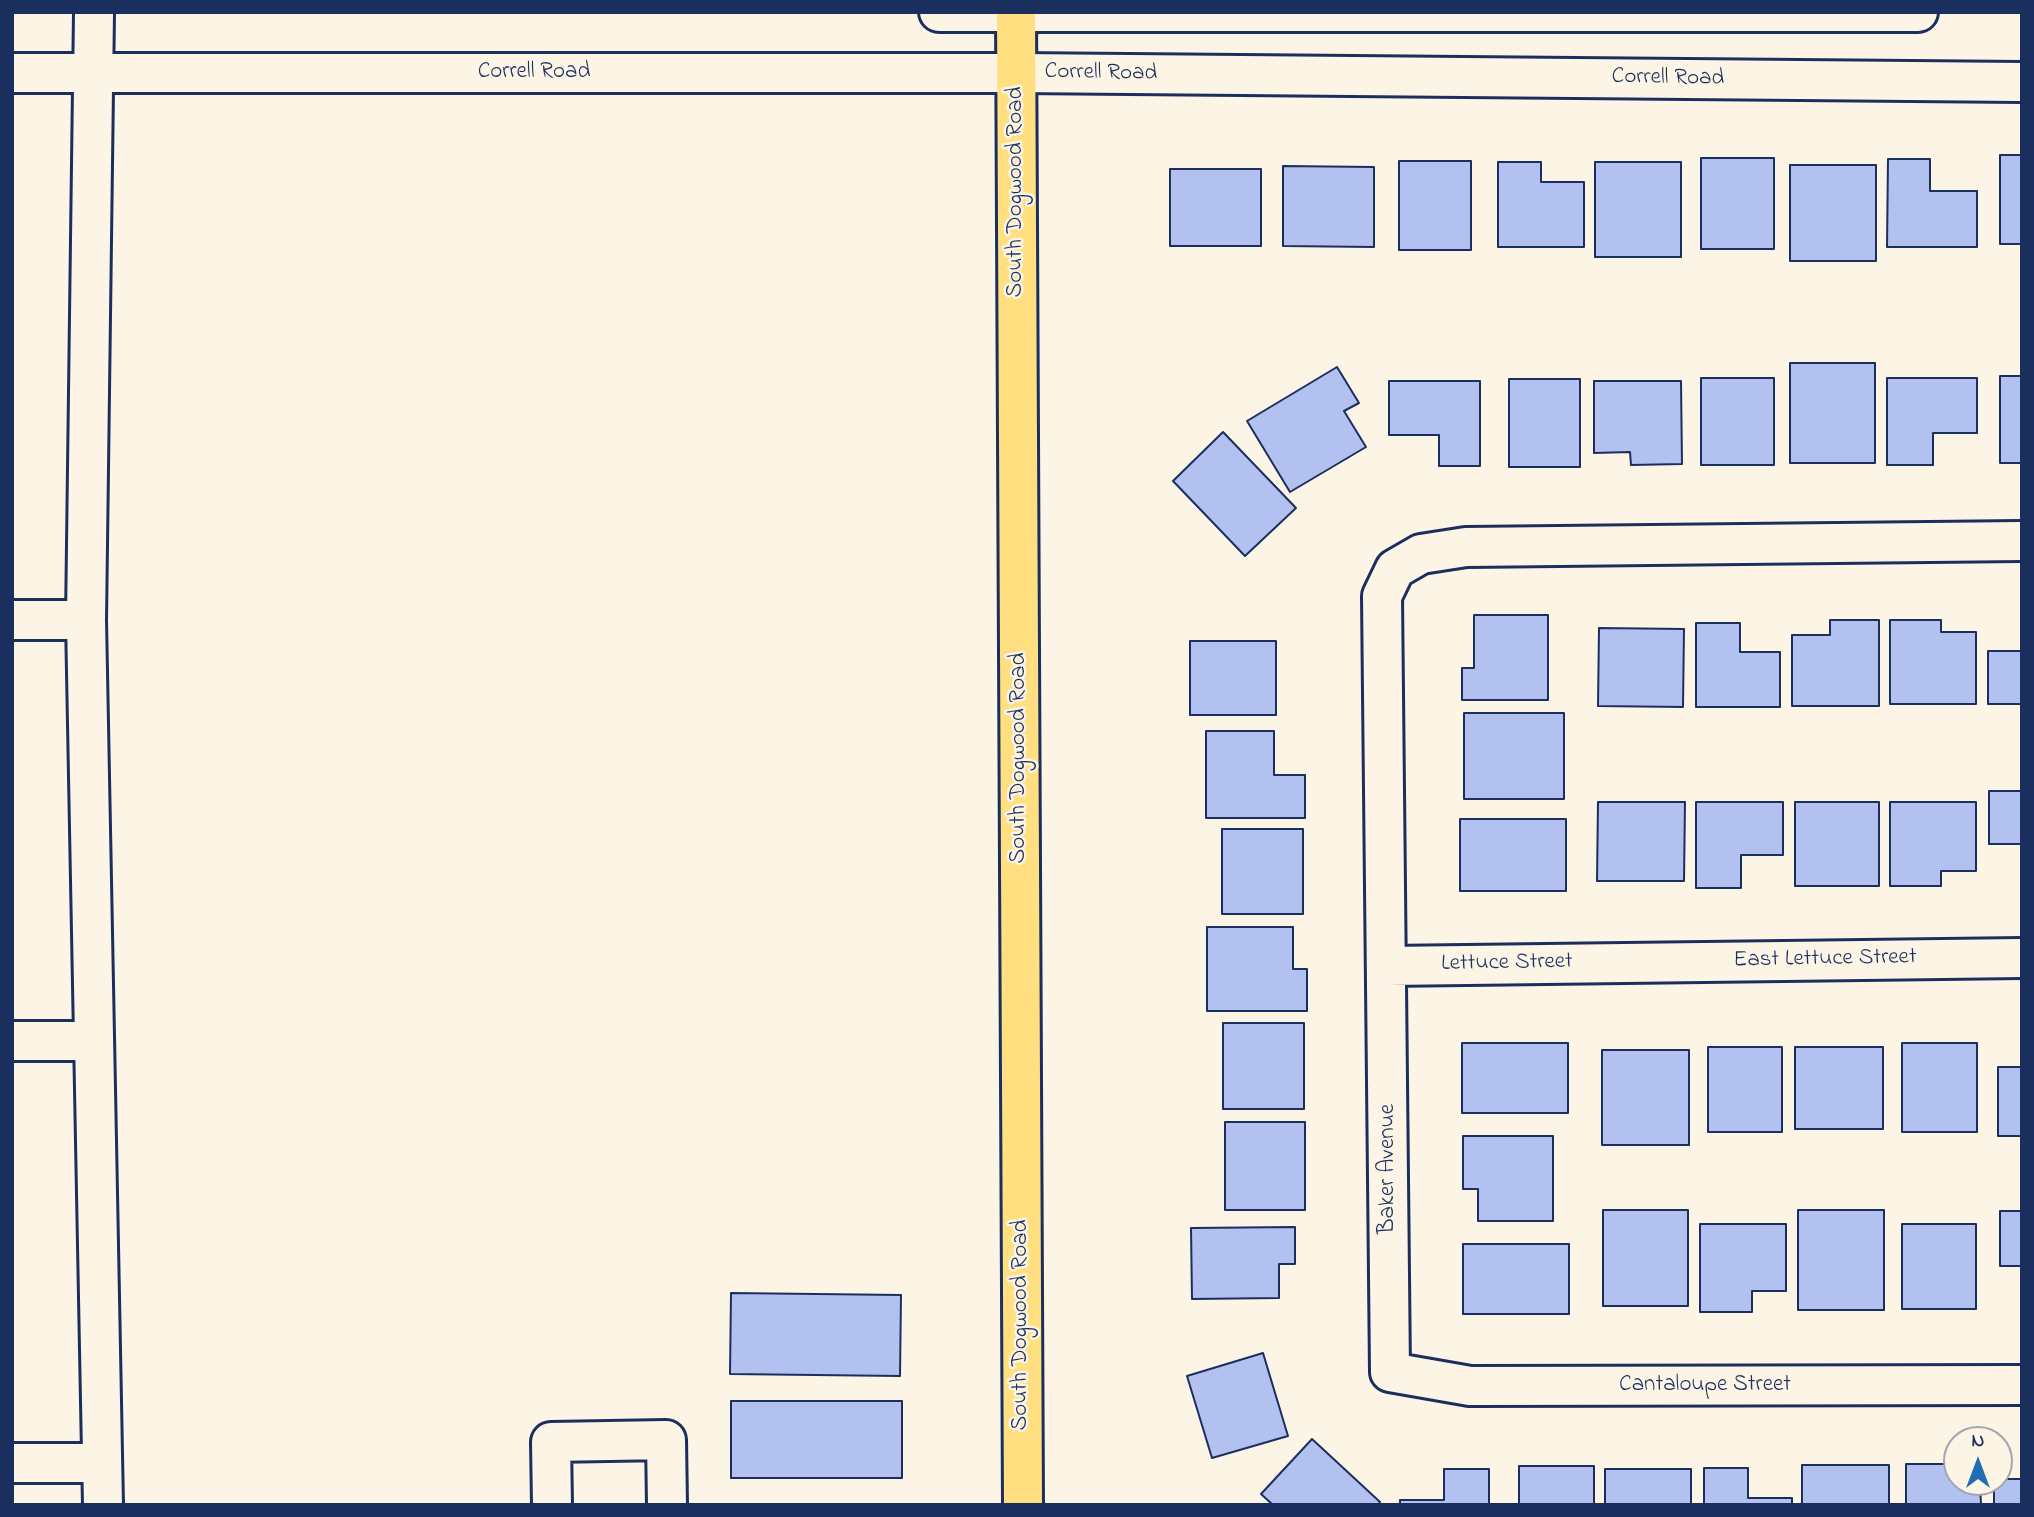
<!DOCTYPE html>
<html>
<head>
<meta charset="utf-8">
<style>
	body { margin:0 }
	#map { position:relative; width:2034px; height:1517px; overflow:hidden; background:#fcf5e5; font-family:"Indie Flower",sans-serif }
	canvas { display:block }
	.frame { position:absolute; inset:0; border:14px solid #1b2f5e; pointer-events:none }
	.north { position:absolute; left:1943px; top:1426px; width:70px; height:70px; box-sizing:border-box; background:#fcf5e5; border:2px solid #a2a6af; border-radius:50%; rotate:0deg; font-size:19px; font-weight:700; line-height:28px; text-align:center; color:#1b2f5e }
	.north::after { content:''; display:block; margin:auto; width:24px; height:32px; background:#1f6fb2; clip-path:polygon(50% 0,100% 100%,50% 72%,0 100%) }
</style>
</head>
<body>
<div id="map">
<canvas width="2034" height="1517"></canvas>
<div class="frame"></div>
<div class="north">N</div>
</div>
<script>
const g = document.querySelector('canvas').getContext('2d');
g.lineJoin = 'round';
function fillPath(path, color) {
  g.fillStyle = color;
  g.fill(path, 'evenodd');
}
function stroke(path, color, width, dash) {
  g.strokeStyle = color;
  g.lineWidth = width;
  g.lineCap = dash ? 'butt' : 'round';
  g.setLineDash(dash || []);
  g.stroke(path);
}
function drawText(font, color, halo, rows, align = 'center') {
  g.font = font + ' "Indie Flower",sans-serif';
  g.lineWidth = 5;
  g.setLineDash([]);
  g.textBaseline = 'middle';
  g.strokeStyle = halo;
  g.fillStyle = color;
  for (const [text, x, y, turn = 0] of rows) {
    g.save();
    g.translate(x, y);
    g.rotate((+turn || 0) * Math.PI / 180);
    g.textAlign = isNaN(turn) ? turn : align;
    if (halo) g.strokeText(text, 0, 0);
    g.fillText(text, 0, 0);
    g.restore();
  }
}
const building = new Path2D(`
	M2000,155H2022V244H2000Z
	M1701,158H1774V249H1701Z
	M1888,159H1930V191H1977V247H1887Z
	M1399,161H1471V250H1399Z
	M1498,162H1541V182H1584V247H1498Z
	M1595,162H1681V257H1595Z
	M1790,165H1876V261H1790Z
	M1283,166L1374,167V247L1283,246Z
	M1170,169H1261V246H1170Z
	M1790,363H1875V463H1790Z
	M1337,367L1359,403L1344,411L1366,447L1290,492L1247,421Z
	M2000,376H2022V463H2000Z
	M1701,378H1774V465H1701Z
	M1887,378H1977V433H1933V465H1887Z
	M1509,379H1580V467H1509Z
	M1389,381H1480V466H1439V435H1389Z
	M1594,381H1681L1682,464L1631,465L1630,452L1594,453Z
	M1223,432L1296,508L1245,556L1173,481Z
	M1474,615H1548V700H1462V668H1474Z
	M1830,620H1879V706H1792V635H1830Z
	M1890,620H1941V632H1976V704H1890Z
	M1696,623H1740V652H1780V707H1696Z
	M1599,628L1684,629L1683,707L1598,706Z
	M1190,641H1276V715H1190Z
	M1988,651H2022V704H1988Z
	M1464,713H1564V799H1464Z
	M1206,731H1274V775H1305V818H1206Z
	M1989,791H2022V844H1989Z
	M1598,802H1685L1684,881H1597Z
	M1696,802H1783V855H1741V888H1696Z
	M1795,802H1879V886H1795Z
	M1890,802H1976V871H1941V886H1890Z
	M1460,819H1566V891H1460Z
	M1222,829H1303V914H1222Z
	M1207,927H1293V969H1307V1011H1207Z
	M1223,1023H1304V1109H1223Z
	M1462,1043H1568V1113H1462Z
	M1902,1043H1977V1132H1902Z
	M1708,1047H1782V1132H1708Z
	M1795,1047H1883V1129H1795Z
	M1602,1050H1689V1145H1602Z
	M1998,1067H2022V1136H1998Z
	M1225,1122H1305V1210H1225Z
	M1463,1136H1553V1221H1478V1189H1463Z
	M1603,1210H1688V1306H1603Z
	M1798,1210H1884V1310H1798Z
	M2000,1211H2022V1266H2000Z
	M1700,1224H1786V1291H1752V1312H1700Z
	M1902,1224H1976V1309H1902Z
	M1295,1227V1264H1279V1298L1192,1299L1191,1228Z
	M1463,1244H1569V1314H1463Z
	M731,1293L901,1295L900,1376L730,1374Z
	M1263,1353L1288,1436L1212,1458L1187,1376Z
	M731,1401H902V1478H731Z
	M1312,1439L1380,1502L1378,1505H1273L1261,1494Z
	M1906,1464H1957V1482H1980L1981,1505H1906Z
	M1802,1465H1889V1505H1802Z
	M1519,1466H1594V1505H1519Z
	M1704,1468H1748V1498H1792V1505H1704Z
	M1444,1469H1489V1505H1400V1500H1444Z
	M1605,1469H1691V1505H1605Z
	M1999,1479H2022V1505H1994V1482H1999Z`);
const minor = new Path2D(`
	M94,12L86,620L103,1505
	M939,12H1918
	M12,73H1017L2022,82
	M2022,541L1466,547L1421,554L1395,569L1382,596L1390,1372L1470,1386L2022,1385
	M12,620H86
	M1387,966L2022,958
	M12,1041H94
	M12,1463H102
	M552,1505L551,1442L666,1440L667,1505`);
const major = new Path2D(`
	M1016,12L1023,1505`);
const streetNames = [
	["Correll Road",534,73],
	["Correll Road",1101,74,1],
	["Correll Road",1668,79,1],
	["South Dogwood Road",1017,192,-90],
	["South Dogwood Road",1020,758,-90],
	["East Lettuce Street",1825,960,-1],
	["Lettuce Street",1507,964,-1],
	["Baker Avenue",1389,1169,-90],
	["South Dogwood Road",1022,1325,-90],
	["Cantaloupe Street",1705,1386]
];
fillPath(building, '#b3c1f1');
stroke(building, '#1b2f5e', 2);
stroke(minor, '#1b2f5e', 44);
stroke(major, '#1b2f5e', 44);
stroke(minor, '#fcf5e5', 38);
stroke(major, '#ffdf80', 38);
drawText('23px', '#1b2f5e', '#fcf5e5', streetNames);
</script>
</body>
</html>
